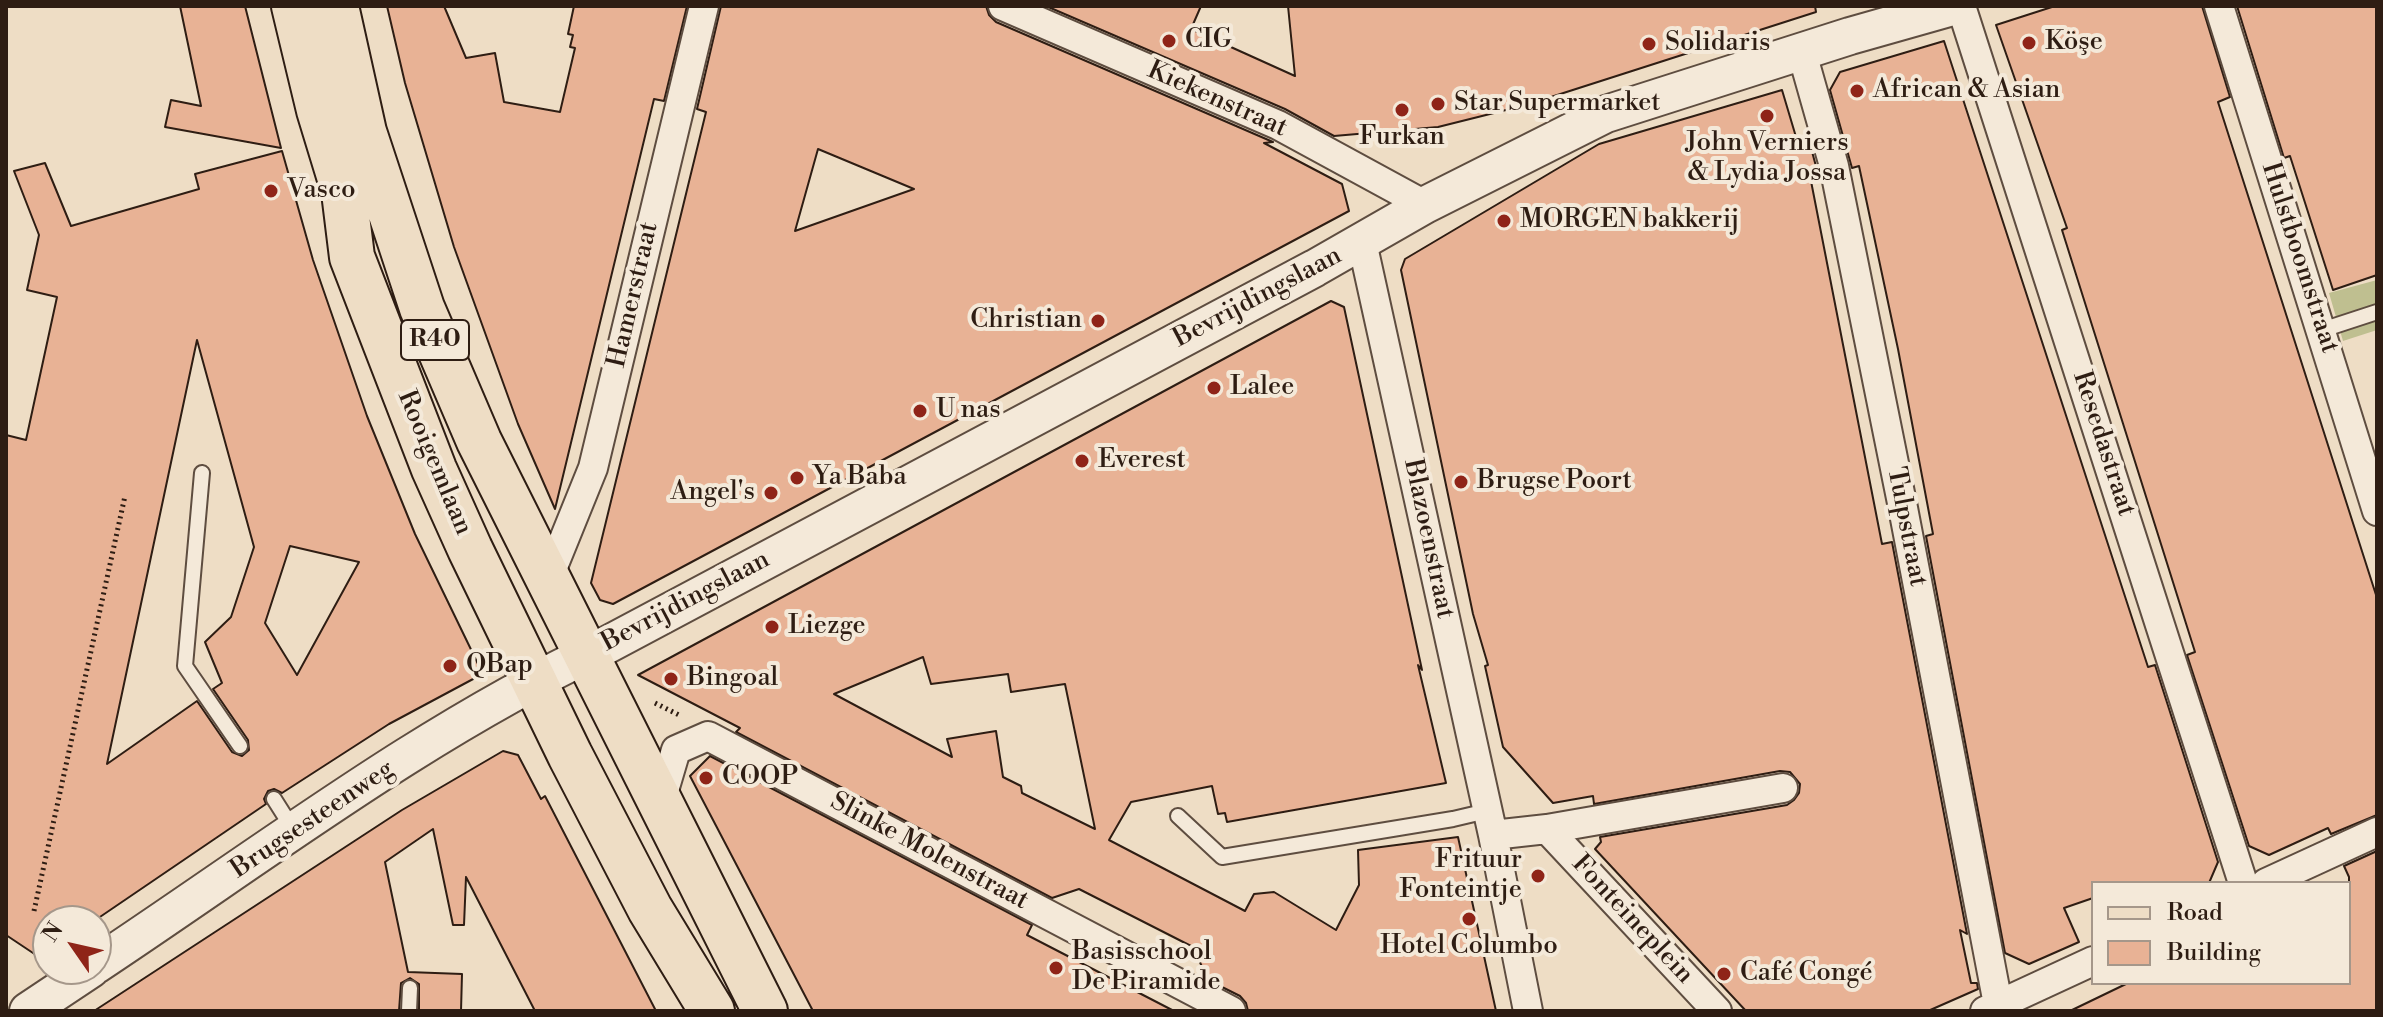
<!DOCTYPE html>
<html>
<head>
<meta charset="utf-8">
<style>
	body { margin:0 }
	#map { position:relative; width:2383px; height:1017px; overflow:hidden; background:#eeddc5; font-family:"Libre Bodoni",serif }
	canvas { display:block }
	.frame { position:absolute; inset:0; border:8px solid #2e1d13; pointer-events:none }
	.legend { position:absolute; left:2091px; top:881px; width:260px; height:104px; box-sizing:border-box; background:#f4e9d9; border:2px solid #a5978a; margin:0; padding:10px 14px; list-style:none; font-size:24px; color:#2e1d13 }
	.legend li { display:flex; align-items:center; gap:16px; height:40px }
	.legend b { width:40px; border:2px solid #a5978a }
	.north { position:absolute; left:32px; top:905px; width:80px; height:80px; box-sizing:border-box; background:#f4e9d9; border:2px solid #a5978a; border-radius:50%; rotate:304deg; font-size:22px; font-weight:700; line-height:32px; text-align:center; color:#2e1d13 }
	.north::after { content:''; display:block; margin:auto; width:28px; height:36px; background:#8f2418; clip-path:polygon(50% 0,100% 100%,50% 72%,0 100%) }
</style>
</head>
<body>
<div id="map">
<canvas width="2383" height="1017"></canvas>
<div class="frame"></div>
<ul class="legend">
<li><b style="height:10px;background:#eeddc5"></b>Road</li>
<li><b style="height:22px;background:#e8b295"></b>Building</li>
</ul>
<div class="north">N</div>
</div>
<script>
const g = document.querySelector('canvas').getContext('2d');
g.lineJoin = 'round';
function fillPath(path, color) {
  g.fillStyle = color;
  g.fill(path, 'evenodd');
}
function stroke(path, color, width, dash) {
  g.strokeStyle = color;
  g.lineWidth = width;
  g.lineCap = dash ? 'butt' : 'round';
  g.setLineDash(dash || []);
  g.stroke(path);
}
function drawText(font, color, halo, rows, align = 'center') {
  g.font = font + ' "Libre Bodoni",serif';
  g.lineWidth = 8;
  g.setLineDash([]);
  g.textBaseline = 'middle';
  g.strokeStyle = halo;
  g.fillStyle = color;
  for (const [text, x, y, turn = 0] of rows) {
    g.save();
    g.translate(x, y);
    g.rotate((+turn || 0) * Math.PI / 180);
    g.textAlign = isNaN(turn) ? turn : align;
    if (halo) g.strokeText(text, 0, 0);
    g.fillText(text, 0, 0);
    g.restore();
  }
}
const green = new Path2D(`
	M2377,280V330L2343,341L2329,293Z`);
const building = new Path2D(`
	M180,6H245L281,148L165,127L171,100L201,106Z
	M387,6H444L466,58L495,53L504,102L560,112L575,48L570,47L573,35L568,34L574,6H687L664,101L654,99L555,509L518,424L454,247L405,83Z
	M721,6H986L989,15L996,22L1273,142L1264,143L1342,184L1349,211L613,604L600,600L591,583L706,112L697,109ZM818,149L914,189L795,231Z
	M1046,6H1201L1191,29L1295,76L1288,6H1815L1816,12L1526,105L1438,127L1334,136L1285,109Z
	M2055,6H2202L2230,97L2218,102L2377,598V815L2331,834L2328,828L2269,855L2249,846L2187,655L2195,652L2062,230L2067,228L1996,25Z
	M2237,6H2377V275L2333,290L2290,156L2284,158Z
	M1944,41L2148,667L2155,665L2218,862L2209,883H2093V898L2064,908L2079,942L2029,964L2005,953L1926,536L1933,534L1898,349L1859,166L1852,168L1830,90L1840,72Z
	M1782,90L1799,147L1807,133L1817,170L1818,174L1810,176L1882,544L1892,542L1967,934L1960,930L1971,983H1977L1978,989L1928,1011H1746L1595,849L1601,842L1600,837L1787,805L1794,800L1799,793L1800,784L1790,772L1780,771L1594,804L1593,796L1553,803L1503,747L1485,666L1488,665L1473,614L1401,270L1405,259L1599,144Z
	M282,151L313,260L367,416L415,534L479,666L475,678L389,724L282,793L274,789L268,791L264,799L266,804L94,921H48V963L6,935V435L26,440L57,297L27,290L39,235L14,171L45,163L71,226L199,189L195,174ZM197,340L254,547L231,617L205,642L222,683L213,689L248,740L249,750L242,756L232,752L197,701L107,764ZM290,546L359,562L297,675L265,623Z
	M1331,301L1344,307L1422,670L1418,665L1446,783L1227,822L1225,813L1218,814L1212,786L1131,802L1109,840L1245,911L1254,894L1274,892L1336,930L1359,885L1358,850L1458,837L1496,1011H1248L1246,1003L1240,996L1208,980L1193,947L1079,889L1052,898L736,732L740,728L638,675ZM923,657L931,684L1008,674L1011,692L1065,684L1095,829L1022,793L1021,786L1003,777L996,731L947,739L952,757L834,694Z
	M503,751L518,755L541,799L545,796L656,1011H535L466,877L464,925H453L433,829L385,862L408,972L462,974L461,1011H419V984L410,978L401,983L399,1011H94L402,810Z
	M710,756L1032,925L1027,935L1174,1011H813L690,776Z
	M2377,851V1011H2070L2128,983H2349V877L2344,866Z`);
const path = new Path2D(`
	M655,703L679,715
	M34,911L125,496`);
const service = new Path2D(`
	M2322,330L2377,312
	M202,473L185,666L240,746
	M274,799L293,829
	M1178,816L1222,857L1453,819L1487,811
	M409,1011L410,988`);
const minor = new Path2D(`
	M1003,6L1278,125L1425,205
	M1961,6L2243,883
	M2219,6L2377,511
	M1802,53L1834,166L1903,508L1998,1004
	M1362,242L1493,835
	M548,579L593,468L704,6
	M660,804L676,750L708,736L1231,1011
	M1547,829L1783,788
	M2266,883L2377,832
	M1528,1011L1493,835L1547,829L1717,1011
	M1985,1011L2093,961`);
const tertiary = new Path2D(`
	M96,965C262,855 424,731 605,646L1315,268L1425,205L1606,114L1850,36L1956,6
	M28,1011L91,969`);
const primary = new Path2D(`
	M294,6L319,110L344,192L352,257L434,469L470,549L570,755L650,909L712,1011
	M336,6L364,132L422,308L479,441L765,1011`);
const markers = [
	[1169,41,8,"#8f2418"],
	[2029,43,8,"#8f2418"],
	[1649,44,8,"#8f2418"],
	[1857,91,8,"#8f2418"],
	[1438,104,8,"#8f2418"],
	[1402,110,8,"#8f2418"],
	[1767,116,8,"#8f2418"],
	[271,191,8,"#8f2418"],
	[1504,221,8,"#8f2418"],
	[1098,321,8,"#8f2418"],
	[1214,388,8,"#8f2418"],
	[920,411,8,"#8f2418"],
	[1082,461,8,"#8f2418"],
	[797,478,8,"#8f2418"],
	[1461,482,8,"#8f2418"],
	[771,493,8,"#8f2418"],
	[772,627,8,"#8f2418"],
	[450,666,8,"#8f2418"],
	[671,679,8,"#8f2418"],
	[706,778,8,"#8f2418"],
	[1538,876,8,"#8f2418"],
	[1469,919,8,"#8f2418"],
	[1056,968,8,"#8f2418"],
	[1724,974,8,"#8f2418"]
];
const shields = [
	[435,340,68]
];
const shieldNames = [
	["R40",435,340]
];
const poiNames = [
	["CIG",1185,41],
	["Köşe",2045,43],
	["Solidaris",1665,44],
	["African & Asian",1873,91],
	["Star Supermarket",1454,104],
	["Furkan",1402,138,"center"],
	["John Verniers",1767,144,"center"],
	["& Lydia Jossa",1767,174,"center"],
	["Vasco",287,191],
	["MORGEN bakkerij",1520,221],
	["Christian",1082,321,"right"],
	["Lalee",1230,388],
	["U nas",936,411],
	["Everest",1098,461],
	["Ya Baba",813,478],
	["Brugse Poort",1477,482],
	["Angel's",755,493,"right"],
	["Liezge",788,627],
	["QBap",466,666],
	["Bingoal",687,679],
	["COOP",722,778],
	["Frituur",1522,861,"right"],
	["Fonteintje",1522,891,"right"],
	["Hotel Columbo",1469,947,"center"],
	["Basisschool",1072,953],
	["De Piramide",1072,983],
	["Café Congé",1740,974]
];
const streetNames = [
	["Kiekenstraat",1217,100,24],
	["Hulstboomstraat",2299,258,72],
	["Hamerstraat",634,295,-77],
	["Bevrijdingslaan",1258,298,-28],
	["Resedastraat",2103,444,72],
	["Rooigemlaan",434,463,67],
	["Tulpstraat",1906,527,79],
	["Blazoenstraat",1428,539,78],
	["Bevrijdingslaan",686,602,-28],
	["Brugsesteenweg",313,820,-34],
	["Slinke Molenstraat",929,852,28],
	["Fonteineplein",1632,920,47]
];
fillPath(green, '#bfbf90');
fillPath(building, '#e8b295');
stroke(building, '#2e1d13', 2);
stroke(service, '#5e4d40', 18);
stroke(minor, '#5e4d40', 32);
stroke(tertiary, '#5e4d40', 40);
stroke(primary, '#2e1d13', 48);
stroke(path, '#2e1d13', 5, [2, 4]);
stroke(service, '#f4e9d9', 14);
stroke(minor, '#f4e9d9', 28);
stroke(tertiary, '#f4e9d9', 36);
stroke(primary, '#eeddc5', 44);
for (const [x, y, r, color] of markers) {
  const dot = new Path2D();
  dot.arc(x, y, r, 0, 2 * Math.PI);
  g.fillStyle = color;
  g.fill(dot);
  stroke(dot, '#f4e9d9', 3);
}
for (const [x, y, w] of shields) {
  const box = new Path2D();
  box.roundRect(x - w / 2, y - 20, w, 40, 6);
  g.fillStyle = '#f4e9d9';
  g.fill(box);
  stroke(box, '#2e1d13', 2);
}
drawText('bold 24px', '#2e1d13', null, shieldNames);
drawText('26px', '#2e1d13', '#f4e9d9', poiNames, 'left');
drawText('26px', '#2e1d13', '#f4e9d9', streetNames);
</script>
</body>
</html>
